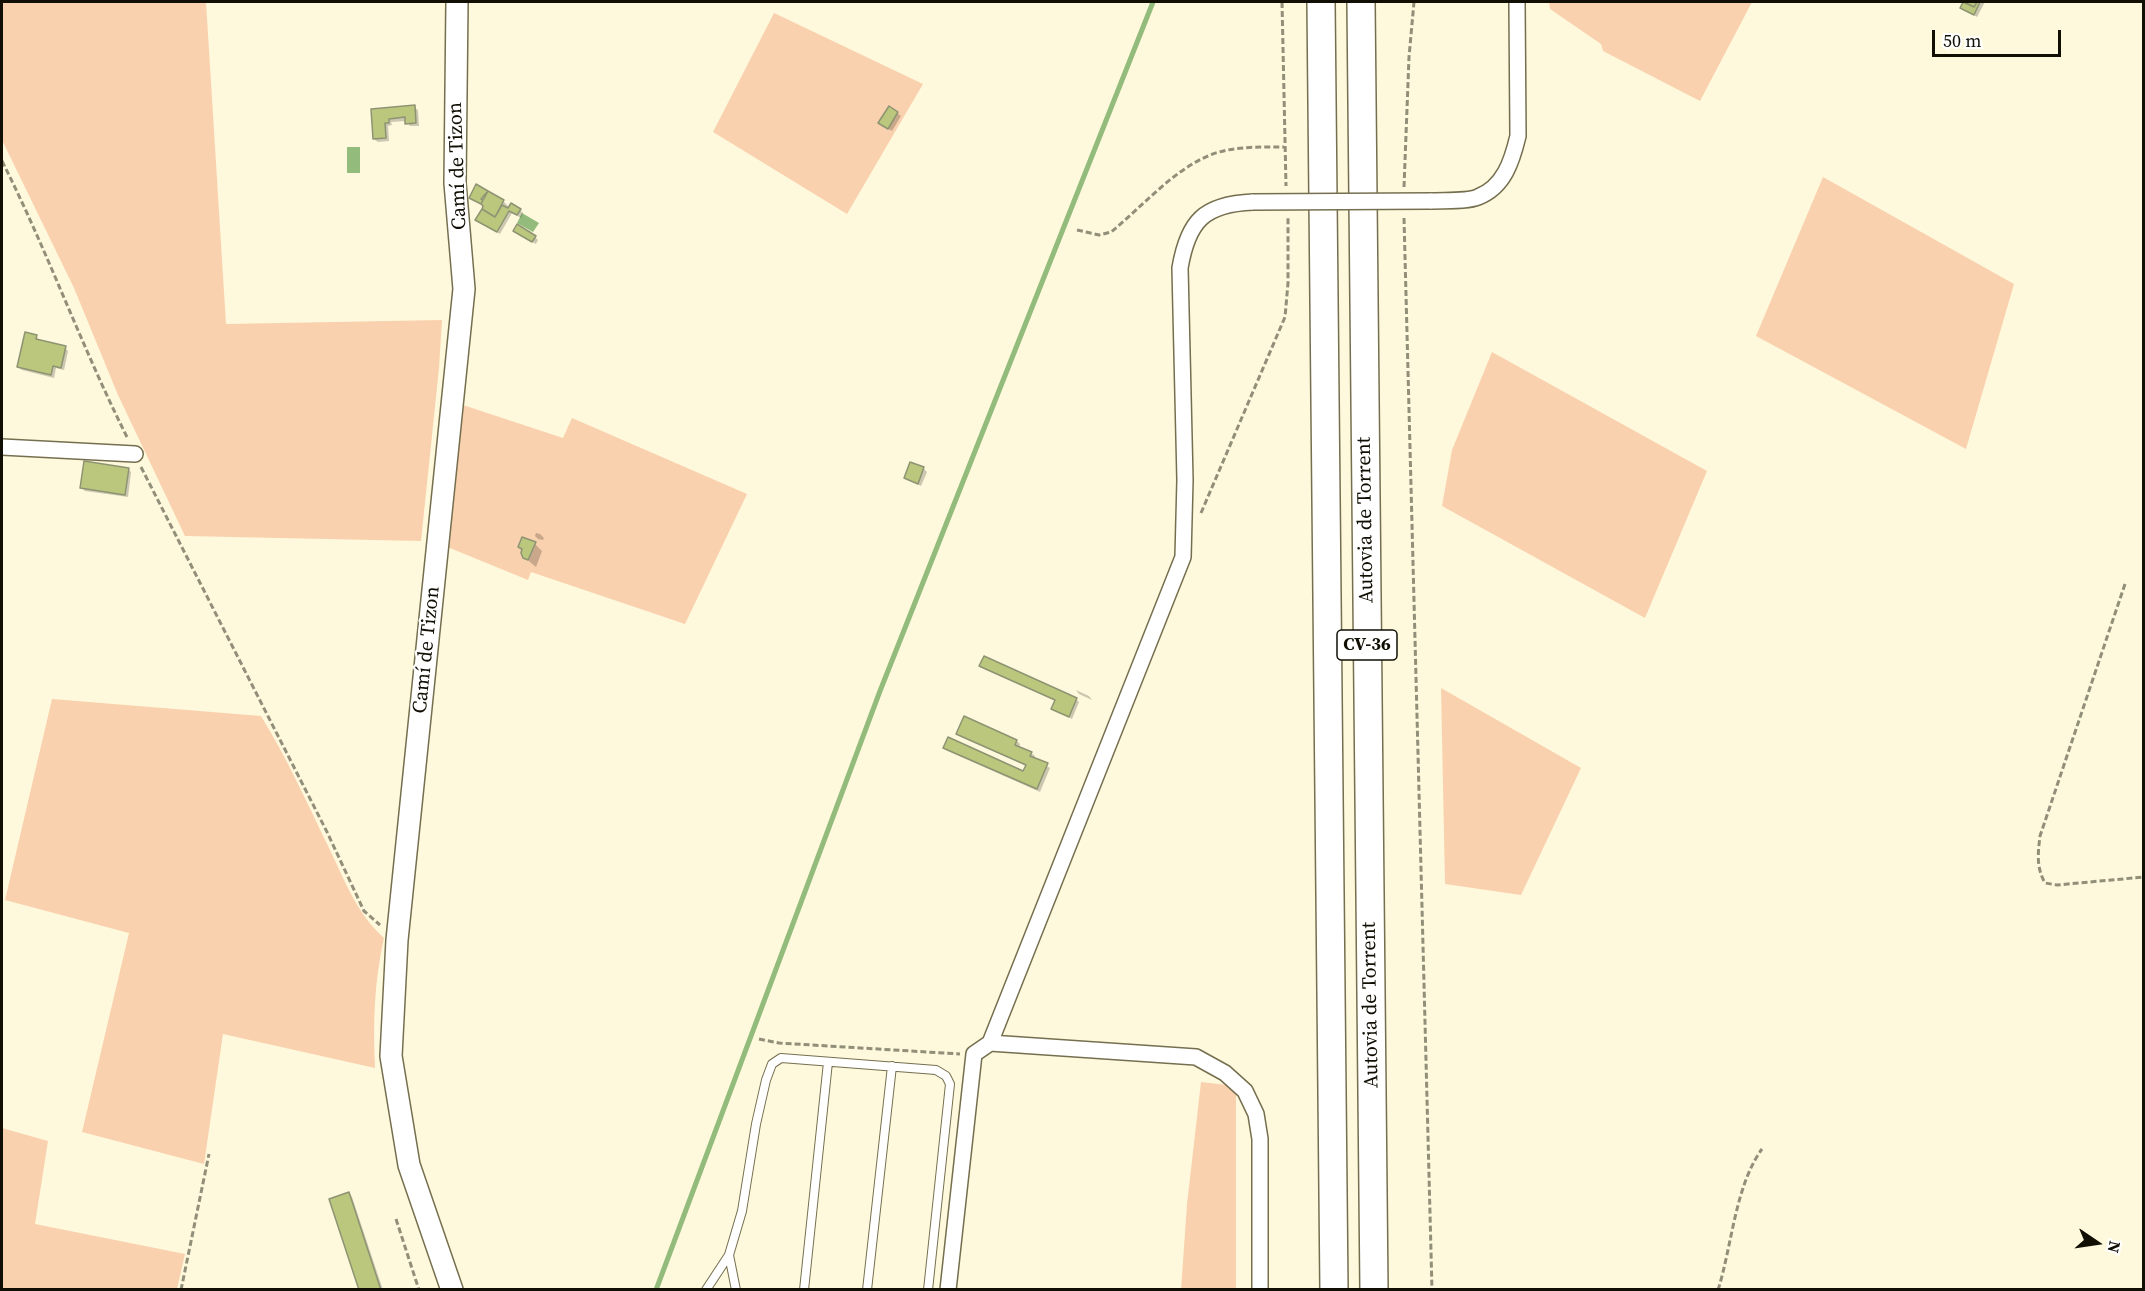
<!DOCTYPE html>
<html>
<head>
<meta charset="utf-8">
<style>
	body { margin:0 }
	#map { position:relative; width:2145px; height:1291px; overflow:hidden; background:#fef9dc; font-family:"Source Serif 4",serif }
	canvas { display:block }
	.frame { position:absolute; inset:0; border:3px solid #110f04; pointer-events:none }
	.north { position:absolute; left:2067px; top:1213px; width:60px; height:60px; -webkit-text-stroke:4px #fff; paint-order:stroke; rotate:103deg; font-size:16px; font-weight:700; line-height:24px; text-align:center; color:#110f04 }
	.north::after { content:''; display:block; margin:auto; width:21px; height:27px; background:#110f04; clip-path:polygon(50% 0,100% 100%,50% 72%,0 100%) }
	.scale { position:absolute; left:1932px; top:30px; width:129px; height:27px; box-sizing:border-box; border:3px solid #110f04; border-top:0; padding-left:8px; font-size:18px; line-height:21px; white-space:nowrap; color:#110f04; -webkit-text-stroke:4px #fff; paint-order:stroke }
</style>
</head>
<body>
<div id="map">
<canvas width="2145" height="1291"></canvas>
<div class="frame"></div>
<div class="north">N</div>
<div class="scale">50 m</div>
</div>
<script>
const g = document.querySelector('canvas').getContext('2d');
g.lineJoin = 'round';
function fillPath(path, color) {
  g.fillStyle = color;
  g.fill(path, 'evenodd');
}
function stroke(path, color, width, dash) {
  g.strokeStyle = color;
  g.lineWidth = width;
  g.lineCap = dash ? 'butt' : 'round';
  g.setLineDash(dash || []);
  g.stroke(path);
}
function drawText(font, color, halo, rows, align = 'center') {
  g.font = font + ' "Source Serif 4",serif';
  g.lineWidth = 4.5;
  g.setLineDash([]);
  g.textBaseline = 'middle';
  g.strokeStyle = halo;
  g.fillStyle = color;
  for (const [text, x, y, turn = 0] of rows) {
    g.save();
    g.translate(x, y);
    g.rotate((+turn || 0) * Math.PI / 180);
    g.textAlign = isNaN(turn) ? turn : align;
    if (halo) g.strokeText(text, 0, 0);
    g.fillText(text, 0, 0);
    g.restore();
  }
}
const green = new Path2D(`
	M2,2H206L226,324L442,320L439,368L421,541L185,536L118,395L74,288L2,140Z
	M1549,2H1752L1700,101L1603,51L1601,44L1550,9Z
	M774,13L923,84L847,214L713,132Z
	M1823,177L2014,284L1966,449L1756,336Z
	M1492,352L1707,471L1645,618L1442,506L1452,450Z
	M460,404L563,438L572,418L747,494L685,624L531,572L528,580L445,546Z
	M1441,688L1581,768L1521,895L1445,884Z
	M52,699L261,716C287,758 307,803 329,848C344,879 357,914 384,938C374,982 373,1024 375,1068L223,1034L204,1164L82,1132L129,933L5,900Z
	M1201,1082L1227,1085L1236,1095V1289L1181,1290L1187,1204Z
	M2,1128L48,1141L35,1224L185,1254L177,1289H2Z`);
const water = new Path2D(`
	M347,147H360V173H347Z
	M522,213L539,223L533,232L517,223Z`);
const shadow = new Path2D(`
	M1965,2H1985L1977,17L1962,7Z
	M414,107L418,110L419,126H410L406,121L391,122L392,125L388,126L389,141L378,142L374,139L372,110Z
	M897,113L901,116L892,131L884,126Z
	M477,186L504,202L510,208L520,210L523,213L521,218L512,213L500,234L480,223L477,220L485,207L471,197Z
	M518,234L535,237L538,240L536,244Z
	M36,336L39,341L65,348L68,351L64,370L56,368L54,378L22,370L18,367Z
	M923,468L927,472L921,486L906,478Z
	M128,469L131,472L128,497L85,491L82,488Z
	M536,533L540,534L544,538L543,540L538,539L535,536Z
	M535,544L542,551L536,567L524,557L523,551L519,547Z
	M981,666L1076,699L1079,702L1072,719L1053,709L1056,701L984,669Z
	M1076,690L1089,696L1092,700L1079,694Z
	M958,734L1017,741L1020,744L1019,748L1031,753L1035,756L1034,759L1050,768L1040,792L948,751L945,748L1024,773L1027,766L961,737Z
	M349,1194L352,1197L383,1290H361Z`);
const stream = new Path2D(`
	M656,1290L880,691L1153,2`);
const building = new Path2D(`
	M1963,2L1974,7L1977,2H1980L1974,15L1960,8Z
	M1964,2H1977L1974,7Z
	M415,105L416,123L405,124V117L389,119V123H385L386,138L373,139L371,109Z
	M889,106L898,112L888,129L878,123Z
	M476,184L488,191L481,199L483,200L481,204L469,198Z
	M488,191L504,200L495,217L482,209L483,206L481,204Z
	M511,203L521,209L517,215L509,211L497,232L475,220L482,209L495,217L502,205L508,208Z
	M517,224L536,236L532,242L513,231Z
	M25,332L37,335L36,339L66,346L61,368L53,366L51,375L17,367Z
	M84,461L129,468L125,495L80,488Z
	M910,462L924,467L918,484L904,478Z
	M522,537L536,542L528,560L523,558L521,553L522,549L518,547Z
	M984,656L1077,698L1069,717L1051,709L1055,700L979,666Z
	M964,716L1017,740L1015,745L1032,752L1030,756L1048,763L1037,789L943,748L948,737L1023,771L1026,765L956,734Z
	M349,1192L381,1290H359L329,1199Z`);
const path = new Path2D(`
	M1282,2L1286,186
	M2,161C48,252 82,348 128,439
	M1404,187L1409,57L1414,2
	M1404,218L1432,1290
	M1077,230L1099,235L1111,232C1143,206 1172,171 1210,155C1233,146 1260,147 1284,147
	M141,467L327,832L364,911L380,925
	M1201,513L1285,317L1288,283V216
	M2125,584L2040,836C2038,853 2036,867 2045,883L2057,885L2144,877
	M759,1039L779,1043L960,1054
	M396,1219L419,1290
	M181,1290L209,1154
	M1718,1290C1732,1246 1735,1186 1762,1149`);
const lane = new Path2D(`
	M729,1255L736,1290
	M706,1290L729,1255L742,1211L756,1124L766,1080L772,1064L781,1058L936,1070L946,1076L950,1084L928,1290
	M804,1290L828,1062
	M867,1290L892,1066`);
const street = new Path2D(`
	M1430,201C1443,200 1467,202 1478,197C1504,187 1512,161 1518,136L1517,2
	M2,447L135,454
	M990,1043L1196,1057L1225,1073L1245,1091L1256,1114L1260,1139V1290
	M948,1290L974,1054L990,1043L1183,557L1185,480L1180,268C1188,221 1204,204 1253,202`);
const secondary = new Path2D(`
	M452,1290L409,1165L391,1056L397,940L464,289L455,183L457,2`);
const highway = new Path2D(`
	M1321,2L1334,1290
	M1361,2L1374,1290`);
const streetBridge = new Path2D(`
	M1253,202L1430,201`);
const shields = [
	[1367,645,60]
];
const shieldNames = [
	["CV-36",1367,645]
];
const streetNames = [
	["Camí de Tizon",458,166,-92],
	["Autovia de Torrent",1366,520,-91],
	["Camí de Tizon",427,650,-84],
	["Autovia de Torrent",1371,1005,-91]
];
fillPath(green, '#fad1ae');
fillPath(water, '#93bc7c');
fillPath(shadow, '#0003');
stroke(stream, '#93bc7c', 5);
fillPath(building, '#bbc77c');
stroke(building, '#8e9473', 1.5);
stroke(lane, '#756f4f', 10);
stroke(street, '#756f4f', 18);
stroke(secondary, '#756f4f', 24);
stroke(highway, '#756f4f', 30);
stroke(path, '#918e79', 3, [6, 3]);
stroke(lane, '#fff', 8);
stroke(street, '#fff', 15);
stroke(secondary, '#fff', 21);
stroke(highway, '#fff', 27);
stroke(streetBridge, '#756f4f', 18, []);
stroke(streetBridge, '#fff', 15);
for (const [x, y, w] of shields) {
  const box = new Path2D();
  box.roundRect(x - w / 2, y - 15, w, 30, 4.5);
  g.fillStyle = '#fff';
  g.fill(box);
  stroke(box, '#110f04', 1.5);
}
drawText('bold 18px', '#110f04', null, shieldNames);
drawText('20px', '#110f04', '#fff', streetNames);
</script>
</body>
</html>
